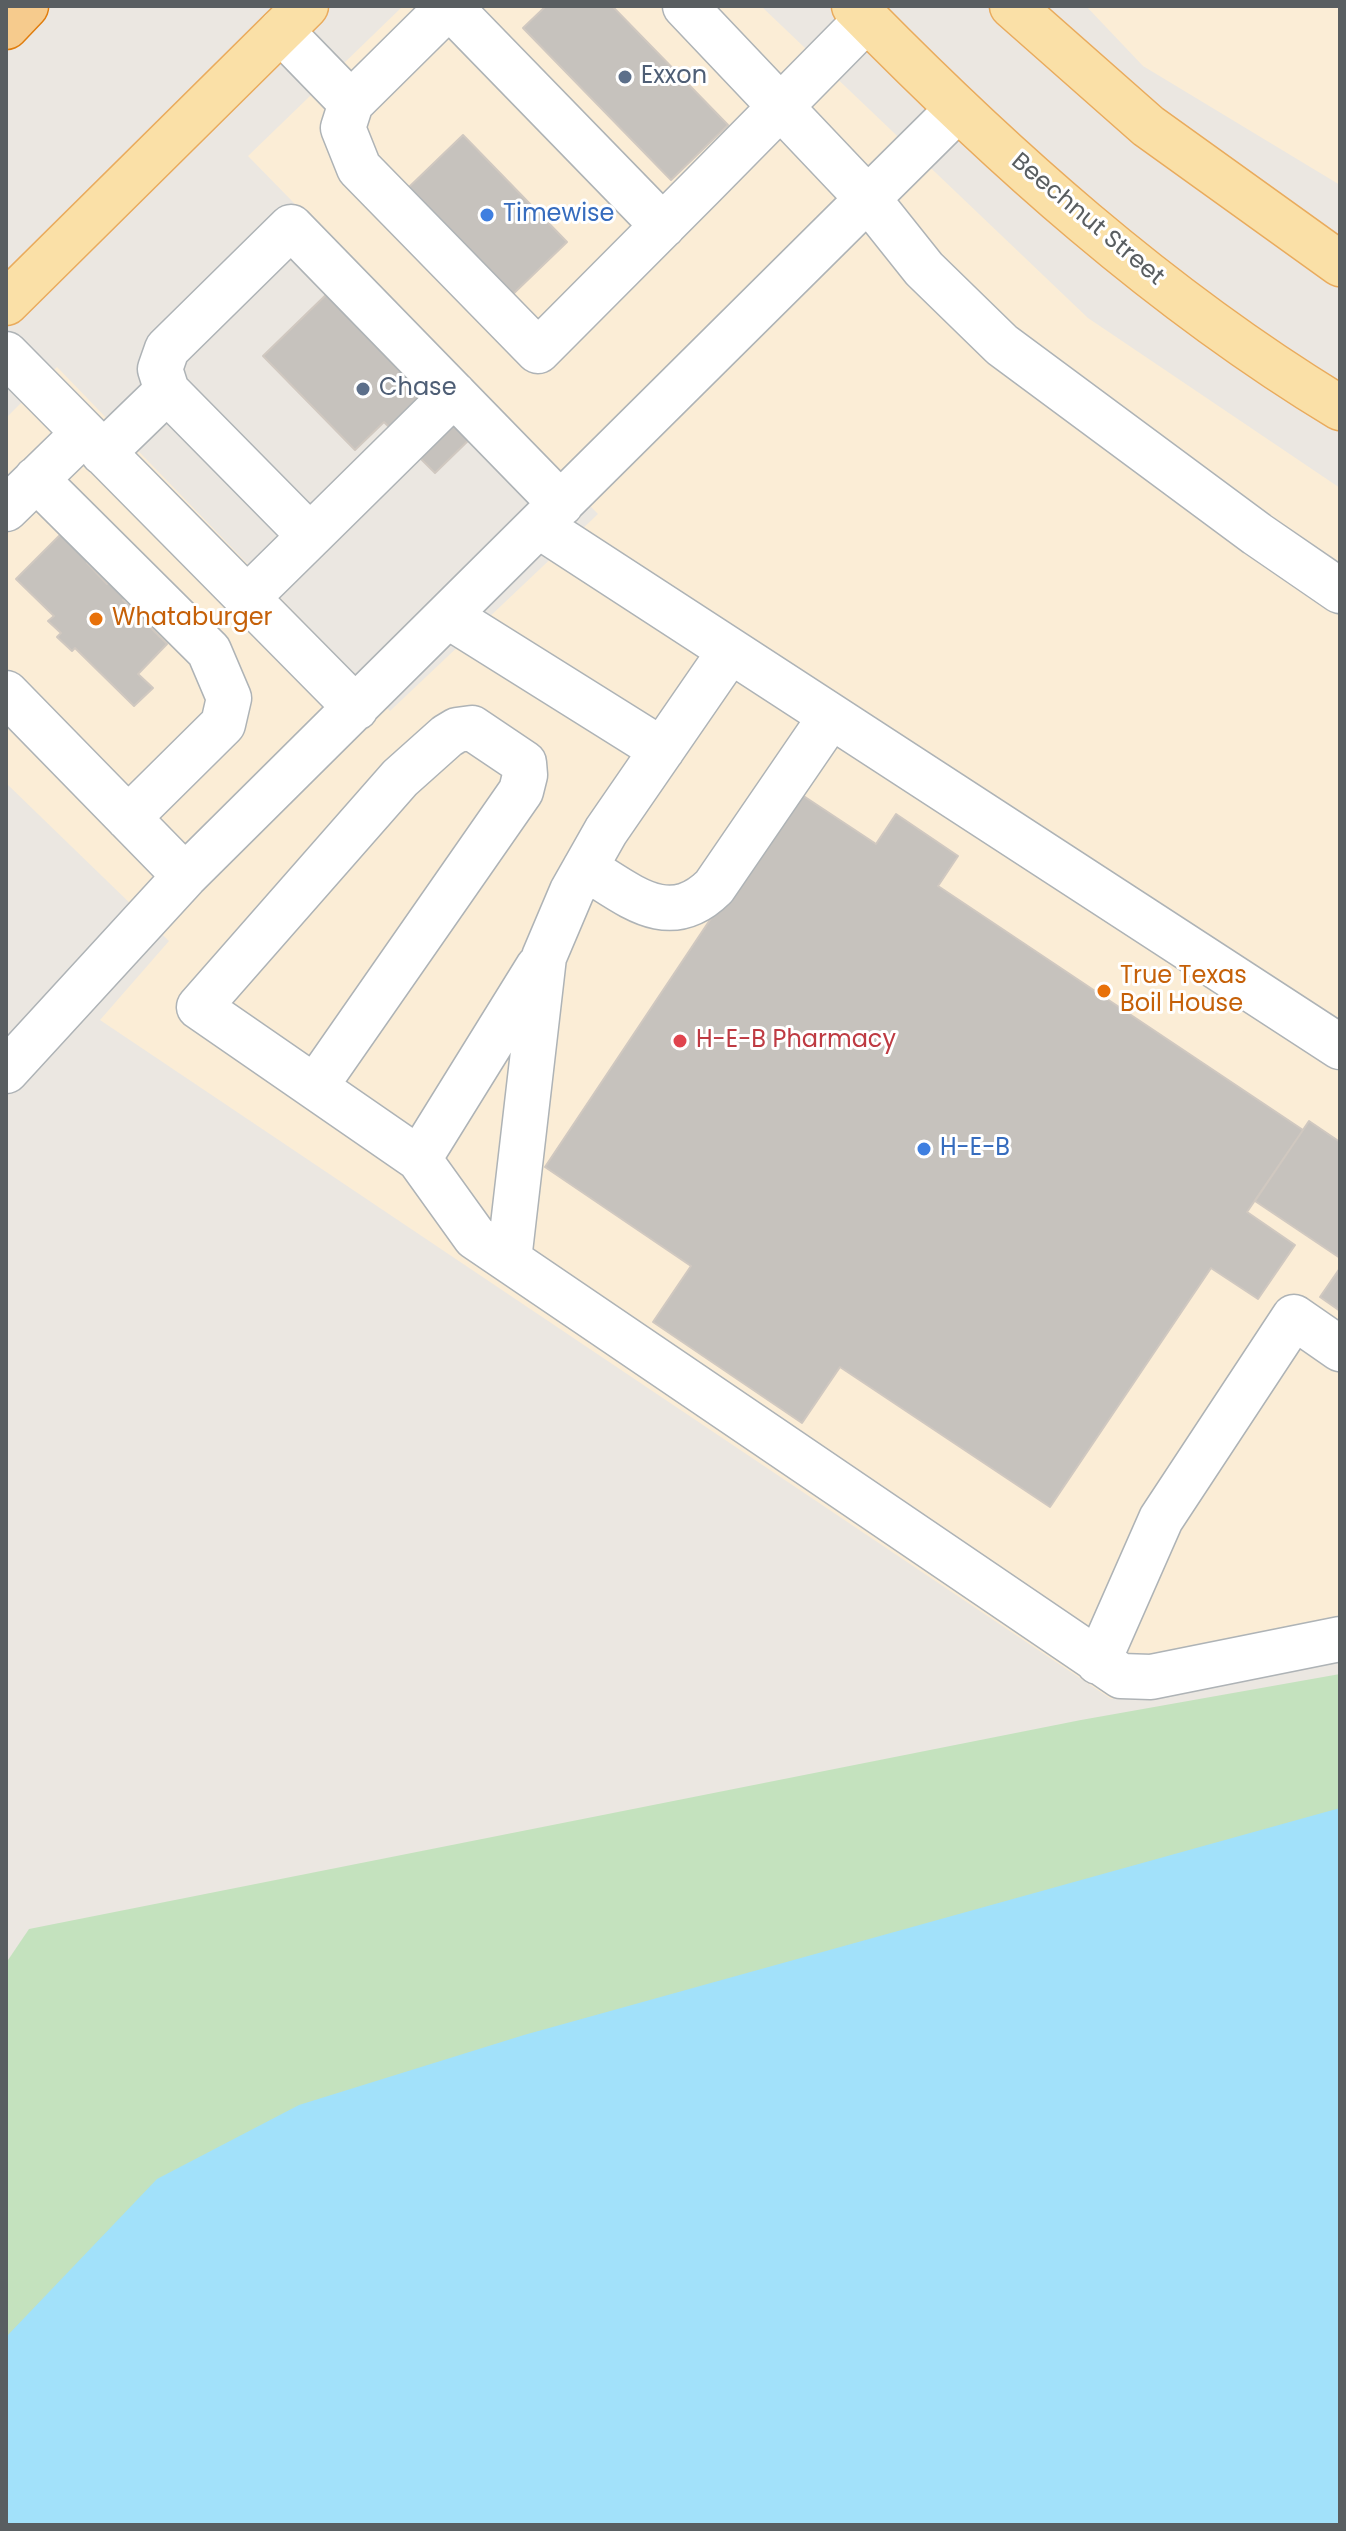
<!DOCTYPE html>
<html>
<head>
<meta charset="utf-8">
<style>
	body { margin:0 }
	#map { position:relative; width:1346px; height:2531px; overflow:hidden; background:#ebe7e1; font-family:Poppins,sans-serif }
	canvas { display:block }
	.frame { position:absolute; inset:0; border:8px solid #595e61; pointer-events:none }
</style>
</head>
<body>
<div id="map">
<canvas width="1346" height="2531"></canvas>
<div class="frame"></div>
</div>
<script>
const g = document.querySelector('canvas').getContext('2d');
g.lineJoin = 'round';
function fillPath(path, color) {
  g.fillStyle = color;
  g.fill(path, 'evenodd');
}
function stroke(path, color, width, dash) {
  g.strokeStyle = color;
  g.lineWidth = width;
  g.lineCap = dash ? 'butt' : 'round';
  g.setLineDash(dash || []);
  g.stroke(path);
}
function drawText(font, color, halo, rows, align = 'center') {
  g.font = font + ' Poppins,sans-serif';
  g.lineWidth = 6;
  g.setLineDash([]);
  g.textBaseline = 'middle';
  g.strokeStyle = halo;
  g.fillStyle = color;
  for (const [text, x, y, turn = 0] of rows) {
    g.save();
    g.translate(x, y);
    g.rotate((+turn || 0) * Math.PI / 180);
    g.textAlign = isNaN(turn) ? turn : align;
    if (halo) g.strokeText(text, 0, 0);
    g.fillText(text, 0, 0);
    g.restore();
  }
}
const commercial = new Path2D(`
	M403,6H761L1088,318L1340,488V1660L1111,1699L100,1020L169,941L6,783V418L57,367L390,711L598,514L248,156Z
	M1086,6H1340V185L1143,66Z`);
const green = new Path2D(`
	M1340,1674V2525H6V1963L29,1929L1081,1720Z`);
const water = new Path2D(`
	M1340,1808V2525H6V2337L157,2179L299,2105L524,2035Z`);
const building = new Path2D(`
	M546,6H612L728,125L671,180L523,28Z
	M463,135L567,242L511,296L407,189Z
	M332,289L475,434L435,473L384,422L355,450L263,356Z
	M62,533L90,560L87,563L107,584L116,575L132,591L123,600L167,644L138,674L153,688L134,706L75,648L72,651L57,637L61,633L48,621L54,616L16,579Z
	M796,791L876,844L896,814L958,856L938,886L1303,1130L1247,1212L1295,1245L1258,1299L1211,1268L1050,1507L840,1367L802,1423L653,1322L691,1266L545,1167Z
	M1309,1121L1340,1142V1258L1255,1201Z
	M1340,1268V1311L1320,1297Z`);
const minor = new Path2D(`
	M685,6L869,200L924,269L1002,345L1257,534L1340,591
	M281,31L351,103
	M663,226L449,6L351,103L343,128L359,168L538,351C648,241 758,130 867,19
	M6,354L356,708
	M103,453L167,391
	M36,479L209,651L229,698L223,724L128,818
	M6,509L84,433
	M539,526L1340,1047
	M310,536L454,394
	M247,598L310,536L167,391L160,369L167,349L291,227L561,504
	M448,616L662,750
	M6,693L185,876
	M585,868C629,894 668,932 714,887L831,716
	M6,1071L185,876L958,109
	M315,1087L521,791L525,775L524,763L472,728L457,730L447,736L400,778L199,1007L419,1159L475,1237L1121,1676L1151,1677L1340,1639
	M419,1159L538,967
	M509,1260L544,957L572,891L606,831L730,651
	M1098,1662L1161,1519L1294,1317L1340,1349`);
const major = new Path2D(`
	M854,6C1001,156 1160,299 1340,408
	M1012,6L1148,126L1340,264
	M6,303L306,6`);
const highway = new Path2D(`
	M6,27L26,6`);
const markers = [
	[625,77,8,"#5c6f8a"],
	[487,215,8,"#3f7fe0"],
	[363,389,8,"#5c6f8a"],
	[96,619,8,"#e8710a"],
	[1104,991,8,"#e8710a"],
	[680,1041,8,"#e0444e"],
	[924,1149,8,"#3f7fe0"]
];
const serviceNames = [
	["Exxon",641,77],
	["Chase",379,389]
];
const shopNames = [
	["Timewise",503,215],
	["H-E-B",940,1149]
];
const streetNames = [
	["Beechnut Street",1087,220,40]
];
const foodNames = [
	["Whataburger",112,619],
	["True Texas",1120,977],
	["Boil House",1120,1005]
];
const healthNames = [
	["H-E-B Pharmacy",696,1041]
];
fillPath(commercial, '#fbedd6');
fillPath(green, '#c4e2be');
fillPath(water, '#a2e1fa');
fillPath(building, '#c6c2bd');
stroke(building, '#d0c8c0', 2);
stroke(minor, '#aeb3b6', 47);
stroke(major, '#e9ab5d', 47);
stroke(highway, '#e07d0d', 47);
stroke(minor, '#fff', 44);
stroke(major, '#fae0a7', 44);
stroke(highway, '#f6cb8d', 44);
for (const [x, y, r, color] of markers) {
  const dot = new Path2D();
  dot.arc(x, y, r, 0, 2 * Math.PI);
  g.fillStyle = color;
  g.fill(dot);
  stroke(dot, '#fff', 3);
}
drawText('24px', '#4e5e75', '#fff', serviceNames, 'left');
drawText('24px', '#366cbe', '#fff', shopNames, 'left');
drawText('24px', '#595e61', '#fff', streetNames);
drawText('24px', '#c56008', '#fff', foodNames, 'left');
drawText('24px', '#be3a42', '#fff', healthNames, 'left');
</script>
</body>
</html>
